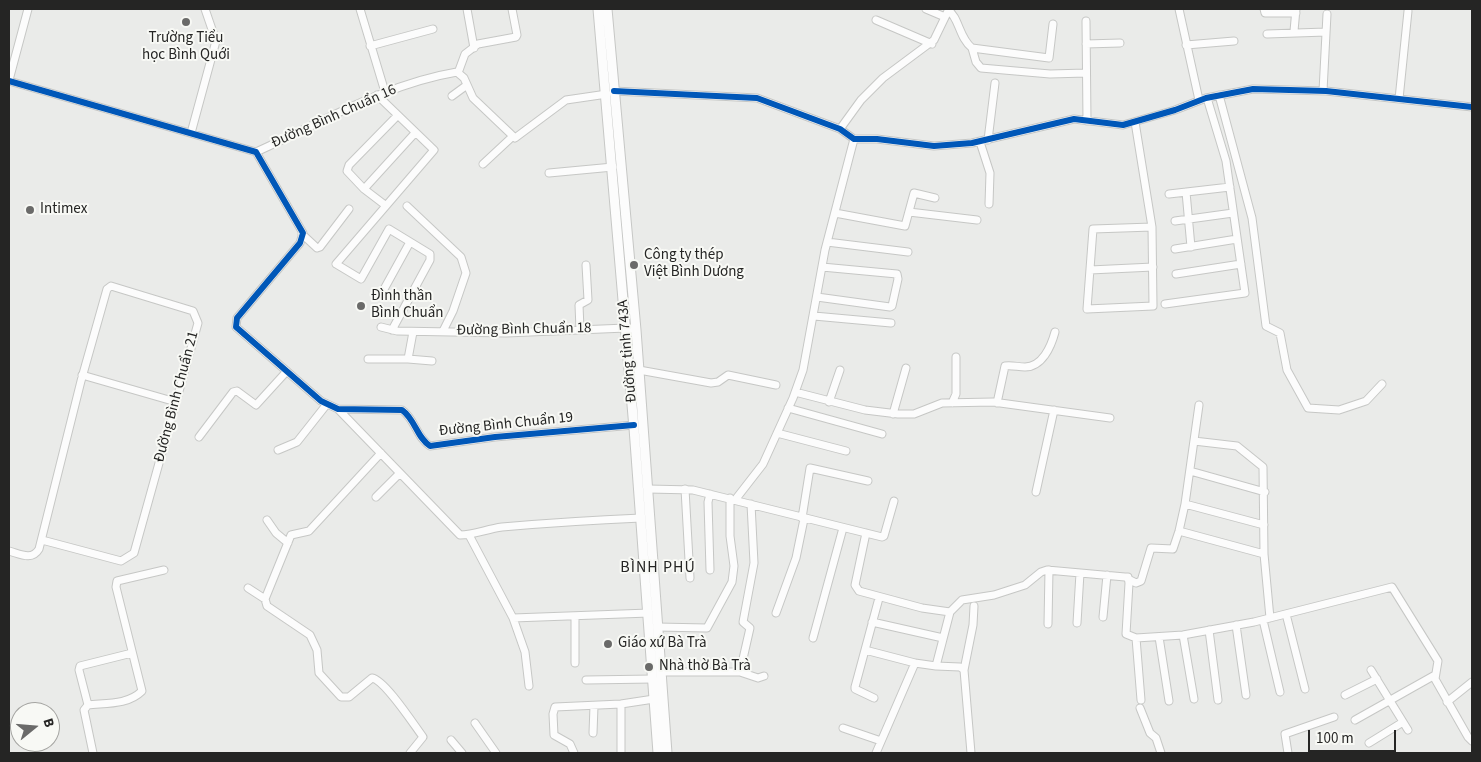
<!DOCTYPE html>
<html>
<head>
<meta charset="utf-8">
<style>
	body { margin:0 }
	#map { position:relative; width:1481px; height:762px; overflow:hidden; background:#eaebe9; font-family:"Source Sans 3",sans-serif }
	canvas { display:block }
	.frame { position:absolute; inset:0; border:10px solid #252524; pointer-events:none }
	.north { position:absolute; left:10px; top:702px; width:50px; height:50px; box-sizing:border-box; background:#f8f9f5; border:1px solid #a4a4a1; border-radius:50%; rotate:73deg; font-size:14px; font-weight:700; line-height:20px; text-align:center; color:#252524 }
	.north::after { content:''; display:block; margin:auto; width:18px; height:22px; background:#6a6a69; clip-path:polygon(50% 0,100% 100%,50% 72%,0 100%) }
	.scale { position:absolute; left:1308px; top:730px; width:88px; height:22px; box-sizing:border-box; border:2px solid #252524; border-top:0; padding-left:6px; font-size:15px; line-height:18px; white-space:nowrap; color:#252524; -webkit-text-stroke:4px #f8f9f5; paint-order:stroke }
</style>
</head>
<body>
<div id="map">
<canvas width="1481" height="762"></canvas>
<div class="frame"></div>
<div class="north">B</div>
<div class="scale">100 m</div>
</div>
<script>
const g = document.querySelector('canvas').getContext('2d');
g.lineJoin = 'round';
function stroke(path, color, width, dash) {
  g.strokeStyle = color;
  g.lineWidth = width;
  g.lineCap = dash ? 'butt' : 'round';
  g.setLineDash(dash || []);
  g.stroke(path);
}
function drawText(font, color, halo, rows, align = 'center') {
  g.font = font + ' "Source Sans 3",sans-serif';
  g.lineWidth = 4;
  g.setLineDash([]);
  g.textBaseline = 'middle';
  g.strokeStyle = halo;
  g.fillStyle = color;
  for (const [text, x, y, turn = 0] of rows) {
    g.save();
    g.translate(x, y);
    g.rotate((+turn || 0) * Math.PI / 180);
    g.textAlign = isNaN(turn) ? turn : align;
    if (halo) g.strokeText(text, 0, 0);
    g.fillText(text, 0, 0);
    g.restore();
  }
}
const minor = new Path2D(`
	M360,9L385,92
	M467,9L474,48
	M926,9L945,17
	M1179,9L1199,100
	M1264,9L1265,13H1296
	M948,10C959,17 959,38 972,48L1049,58L1053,24
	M876,20L932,44
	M1086,21L1087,121
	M1294,31L1296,9
	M1267,34L1326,32
	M1086,44L1120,43
	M1186,45L1234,41
	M370,46L433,29
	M972,48L976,62L981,68L1050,74L1086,73
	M458,73L465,54L478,44L516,37L517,35L512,9
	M9,80L28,9
	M9,81L256,152L303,233L300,243L237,318L236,327L321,401L338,409L402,410C415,419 417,438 430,446L495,437L634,425
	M614,91L757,98L840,129L854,139H877L934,146L972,143L1074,119L1123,125L1175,110L1206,98L1253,89L1326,91L1472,107
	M1323,91L1327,14
	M377,95L434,150L336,264L361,279L389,229L430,254V260L392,330
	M1219,95L1252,218L1266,326L1280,333L1287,370L1308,408L1339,410L1366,401L1382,384
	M452,96L467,85
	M1399,99L1408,11
	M1135,122L1152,227L1153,306L1087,309L1093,229L1152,227
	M840,129L861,100L883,78L934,40L949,9
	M191,133L216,41L205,9
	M988,140L995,83
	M980,142L990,173L989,204
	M256,152C321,123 385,84 457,72L464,78L473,98L515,138L566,100L607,94
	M483,164L512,137
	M549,173L613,167
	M364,189L415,133
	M1186,192L1191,247
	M1169,194L1230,187
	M385,205L364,189L347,171L349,165L397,116
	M407,206L461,257L466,273L453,311L443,331
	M909,212L977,220
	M835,213L905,226L914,193L935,198
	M1175,221L1233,213
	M302,234L317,248L320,247L349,209
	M827,242L908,252
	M1175,249L1237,239
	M1090,270L1153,267
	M1176,274L1241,264
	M383,291L410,242
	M817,297L890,307L892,306L898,279L897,274L822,267
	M1165,304L1245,293L1226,161L1207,98
	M814,316L891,323
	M381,327L397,331L506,333L626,328L636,330
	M580,329L579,305L588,300L586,265
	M413,332L408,359L432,361
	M368,359H408
	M639,370L711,383L718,382L728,375L776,385
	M82,375L176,402
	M795,392L865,410L898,414H914L942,403L993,402L1110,418
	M829,402L840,370
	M952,403L956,394V357
	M997,403L1005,366C1012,365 1018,367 1025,367C1042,367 1051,347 1055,332
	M788,408L882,434
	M338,409L460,535C474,535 487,529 502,527C548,523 595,520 641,518
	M893,414L906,368
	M777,433L846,451
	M199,437L233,392L237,391L256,405L287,371
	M1194,441L1237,446L1263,467L1264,554L1270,618
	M278,450L297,442L327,404
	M381,453L309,531L291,535L265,599L267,606L310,635L317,650L319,673L341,697H349L372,678C385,680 414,725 423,737L410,753
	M1190,471L1265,492
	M648,489L693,490L882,537L884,536L894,501
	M685,489L690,578
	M1036,492L1054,410
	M710,494L708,502L710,570
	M376,497L400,473
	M735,500L763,464L793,398L803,370L825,250L854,139
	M1185,504L1199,405
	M802,518L810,468L868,481
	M267,520L276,533L288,543
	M1179,531L1264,554
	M866,533L855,585L859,591L922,608L950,612L962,600L994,595L1025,585L1041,572L1047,570L1125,577H1128L1129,583L1126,634L1136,638L1183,635L1254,622L1392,587L1438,661L1435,679L1468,737L1472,741
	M469,535L513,618L649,613
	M9,551C20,554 32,561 39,549L81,381L107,289L111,286L193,311L198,323L134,553L121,561L42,540
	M1128,579L1136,583L1141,581L1151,548L1173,549L1179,531L1185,504L1264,525
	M248,588L265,599
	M776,613L796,558L804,519
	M1286,614L1305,689
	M575,616V663
	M1103,617L1107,575
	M513,618L525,652L529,686
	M1263,620L1280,692
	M872,622L943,638
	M1077,623L1080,573
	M1048,624L1049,570
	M1236,625L1246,695
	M657,627L707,628L732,582L734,566L730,536V498
	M1209,630L1218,700
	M1183,635L1194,699
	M1159,637L1169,701
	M813,638L843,528
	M1136,638L1141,700
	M865,650L915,663
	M936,666L960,667L964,670L971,753
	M964,670L973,625L974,606
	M1371,670L1408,730
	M661,672H740L750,628L743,622L754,563L751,504
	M740,672L758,678L764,676
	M586,680L653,679
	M1345,695L1377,679
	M874,698L855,689V687L879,598
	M1447,702L1472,682
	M621,704V752
	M88,705L79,670L80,666L132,653
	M1140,708L1150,733L1156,738L1161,753
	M1355,720L1435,675
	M475,723L496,753
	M843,728L881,741
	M593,733L594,706
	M451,740L462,753
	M1369,743L1403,722
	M93,753L84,710L88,705C106,703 128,705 142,691L116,587L117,581L164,570
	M574,753L570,744L554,735L553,714L555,707L621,704L654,699
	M876,753L915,663L936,666L950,612
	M1288,753L1285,734L1334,717`);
const major = new Path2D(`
	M598,9L634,428L658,753
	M607,9L636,330L667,753`);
const cycleway = new Path2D(`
	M9,81L256,152L303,233L300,243L237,318L236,327L321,401L338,409L402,410C415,419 417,438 430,446L495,437L634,425
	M614,91L757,98L840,129L854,139H877L934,146L972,143L1074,119L1123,125L1175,110L1206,98L1253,89L1326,91L1472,107`);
const markers = [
	[186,22,5,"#6a6a69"],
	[30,210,5,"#6a6a69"],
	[634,265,5,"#6a6a69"],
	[361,306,5,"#6a6a69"],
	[608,644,5,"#6a6a69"],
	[649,667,5,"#6a6a69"]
];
const poiNames = [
	["Trường Tiểu",186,39,"center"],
	["học Bình Quới",186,56,"center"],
	["Intimex",40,210],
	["Công ty thép",644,256],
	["Việt Bình Dương",644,273],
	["Đình thần",371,297],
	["Bình Chuẩn",371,314],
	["Giáo xứ Bà Trà",618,644],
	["Nhà thờ Bà Trà",659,667]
];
const streetNames = [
	["Đường Bình Chuẩn 16",334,117,-24],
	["Đường Bình Chuẩn 18",524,330,-1],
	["Đường tỉnh 743A",628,351,-95],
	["Đường Bình Chuẩn 21",177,397,-75],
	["Đường Bình Chuẩn 19",506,425,-6]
];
const neighbourhoodNames = [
	["BÌNH PHÚ",658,568]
];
stroke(minor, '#c6c7c5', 9);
stroke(major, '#c6c7c5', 11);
stroke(minor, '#fcfcfc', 7);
stroke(major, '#fcfcfc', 9);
stroke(cycleway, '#0057b8', 6);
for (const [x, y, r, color] of markers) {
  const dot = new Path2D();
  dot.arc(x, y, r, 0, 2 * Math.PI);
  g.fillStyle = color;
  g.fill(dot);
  stroke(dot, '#f8f9f5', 2);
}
drawText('15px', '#252524', '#f8f9f5', poiNames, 'left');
drawText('15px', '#252524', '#f8f9f5', streetNames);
g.letterSpacing = '1px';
drawText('16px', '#252524', '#f8f9f5', neighbourhoodNames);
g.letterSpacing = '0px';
</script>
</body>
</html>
